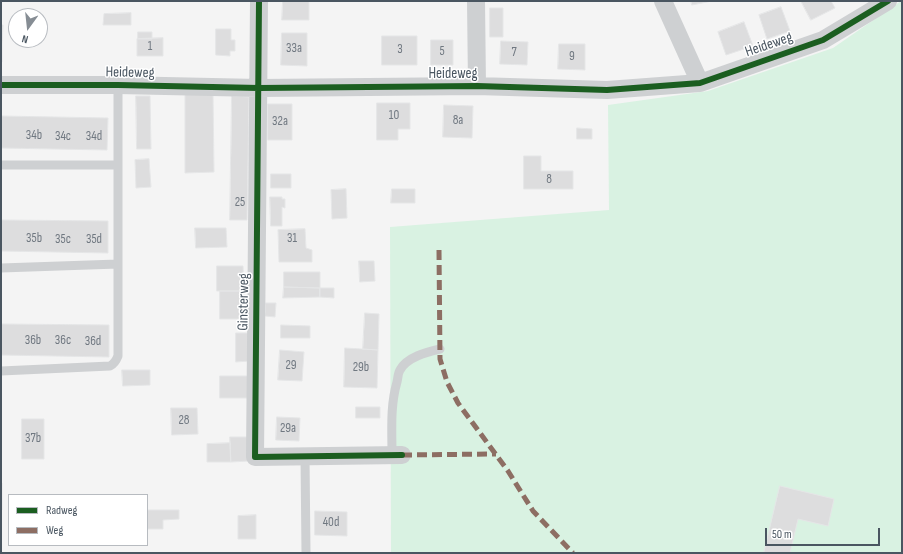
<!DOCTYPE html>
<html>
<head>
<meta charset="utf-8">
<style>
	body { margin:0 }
	#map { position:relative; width:903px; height:554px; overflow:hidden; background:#f4f4f4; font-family:"Sofia Sans Condensed",sans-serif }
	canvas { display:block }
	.frame { position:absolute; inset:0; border:2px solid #4a5661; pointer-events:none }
	.legend { position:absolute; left:8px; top:494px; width:140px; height:52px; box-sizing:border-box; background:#fff; border:1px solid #b7bbc0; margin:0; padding:5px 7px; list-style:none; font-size:12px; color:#4a5661 }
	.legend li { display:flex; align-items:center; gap:8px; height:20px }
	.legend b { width:20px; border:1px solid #b7bbc0 }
	.north { position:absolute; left:8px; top:8px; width:40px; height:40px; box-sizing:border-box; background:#fff; border:1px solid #b7bbc0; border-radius:50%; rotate:195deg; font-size:11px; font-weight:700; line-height:16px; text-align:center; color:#4a5661 }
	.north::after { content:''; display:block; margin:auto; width:14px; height:18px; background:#868d94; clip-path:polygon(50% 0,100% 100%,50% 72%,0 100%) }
	.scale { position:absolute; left:765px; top:528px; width:115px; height:18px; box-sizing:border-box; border:2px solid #4a5661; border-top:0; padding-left:5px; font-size:12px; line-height:14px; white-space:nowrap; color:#4a5661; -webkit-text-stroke:3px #fff; paint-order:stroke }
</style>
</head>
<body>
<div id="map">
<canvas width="903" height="554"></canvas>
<div class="frame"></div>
<ul class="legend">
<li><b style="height:5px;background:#1b5e20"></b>Radweg</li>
<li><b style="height:5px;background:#8d6e63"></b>Weg</li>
</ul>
<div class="north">N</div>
<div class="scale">50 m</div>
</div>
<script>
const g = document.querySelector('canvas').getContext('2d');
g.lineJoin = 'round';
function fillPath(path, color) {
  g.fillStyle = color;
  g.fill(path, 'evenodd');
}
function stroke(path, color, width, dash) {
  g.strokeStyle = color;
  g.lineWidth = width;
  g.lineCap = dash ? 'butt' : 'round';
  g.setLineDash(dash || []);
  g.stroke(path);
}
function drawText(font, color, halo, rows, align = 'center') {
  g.font = font + ' "Sofia Sans Condensed",sans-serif';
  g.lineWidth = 3;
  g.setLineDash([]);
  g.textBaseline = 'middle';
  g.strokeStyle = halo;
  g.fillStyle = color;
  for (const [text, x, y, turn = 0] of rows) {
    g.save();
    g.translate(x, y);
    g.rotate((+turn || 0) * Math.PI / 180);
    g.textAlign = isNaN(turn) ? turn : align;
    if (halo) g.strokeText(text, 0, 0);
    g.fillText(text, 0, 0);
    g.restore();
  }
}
const green = new Path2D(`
	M901,1H902V553H391L390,227L609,210L608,105L708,91L833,48Z`);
const building = new Path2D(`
	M283,1H309V20H282Z
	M691,1H712L692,5Z
	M801,1H831L835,8L811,20Z
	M781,7L790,31L767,39L759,15Z
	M490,8H503V37H490Z
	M131,13V25H103L104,14Z
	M744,22L753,46L726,55L718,32Z
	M1,25H3L2,44H1Z
	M216,29H231V40H235V51H230V56L216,55Z
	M138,32H152V39H138Z
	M282,33H307V66L281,65Z
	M382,36H417V65H382Z
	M163,38V56H137V39Z
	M431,40H453V65H431Z
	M501,41L528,42L527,65L500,64Z
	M1,44H2V62H1Z
	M559,44H585V70L558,69Z
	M213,93L214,172L185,173V94Z
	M136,96H150L151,149H137Z
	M232,96L249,97L247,220H230Z
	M377,103H410V129H398V140H377Z
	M268,104H292V140H268Z
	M444,105L473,106L472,138L443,137Z
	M1,116L108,118L107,150L1,148Z
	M577,128L592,129V139H577Z
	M524,156H541V171H573V189H524Z
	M149,159L151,187L136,188L135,160Z
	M271,174H291V188H271Z
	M346,189L347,218L332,219L331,190Z
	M392,189H415V203H391Z
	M270,197H282V199H285V208L282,207V226H271Z
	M1,220L108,221V253L1,251Z
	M195,228H226L227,247L196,248Z
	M305,229L306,248L312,250V262H279L278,230Z
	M359,261H374L375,281L360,282Z
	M217,266H243L244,291H217Z
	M284,272H320V288L284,287Z
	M284,287L320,288V297L283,298Z
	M320,288H334V298L320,297Z
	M220,291H244V319H220Z
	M266,303H276L275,317L265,316Z
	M365,313L379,314L378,350L363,349Z
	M1,324L109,325V357L1,355Z
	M281,325L310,326V338H281Z
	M236,333H249V361L236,362Z
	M345,348L378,350L377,388L344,387Z
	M280,350L304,352L302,381L278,380Z
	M122,370H150V385L123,386Z
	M220,376H248V398H220Z
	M356,407H380V418H356Z
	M171,408H197L198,434L172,435Z
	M277,417L300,418L299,441L276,440Z
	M22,419H44V459H22Z
	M230,437H248L249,461L231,462Z
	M230,443L231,462H207V444Z
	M1,483H2V510H1Z
	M780,486L834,499L828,526L798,519L790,553H764Z
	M147,510H179V519L163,520V529H147Z
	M315,511L347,512V536L315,535Z
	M256,515V539H238V516Z`);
const service = new Path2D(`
	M1,165H118
	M1,268L118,264
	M1,371L110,366C114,364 116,361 118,356V85
	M392,455C392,431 390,406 397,382C398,378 398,373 400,370C407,357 427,352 440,349
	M305,456L306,553`);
const minor = new Path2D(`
	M259,1L255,457L402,455
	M476,1L477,86
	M663,1L700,83
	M1,85H118L259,88L477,86L607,90L700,83L823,40L888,1`);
const quiet = new Path2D(`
	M439,250L440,359L447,382L458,403L508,471L533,511L573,553
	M402,455L496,454`);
const cycleway = new Path2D(`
	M259,1L255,457L402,455
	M1,85H118L259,88L477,86L607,90L700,83L823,40L888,1`);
const numberNames = [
	["1",150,47],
	["33a",294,49],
	["3",400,50],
	["5",442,52],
	["7",514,53],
	["9",572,57],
	["10",394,116],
	["8a",458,121],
	["32a",280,122],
	["34b",34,136],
	["34c",63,137],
	["34d",94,137],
	["8",549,180],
	["25",240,203],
	["35b",34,239],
	["31",292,239],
	["35c",63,240],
	["35d",94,240],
	["36b",33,341],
	["36c",63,341],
	["36d",93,342],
	["29",291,366],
	["29b",361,368],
	["28",184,421],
	["29a",288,429],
	["37b",33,439],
	["40d",331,523]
];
const streetNames = [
	["Heideweg",769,45,-19],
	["Heideweg",130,73,1],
	["Heideweg",453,74],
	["Ginsterweg",244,302,-89]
];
fillPath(green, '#d9f2e2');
fillPath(building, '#ddddde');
stroke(building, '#e5e6e7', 1);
stroke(service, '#ced0d2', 9);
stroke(minor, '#ced0d2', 18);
stroke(quiet, '#8d6e63', 5, [10, 5]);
stroke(cycleway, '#1b5e20', 6);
drawText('13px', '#707881', null, numberNames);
drawText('15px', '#4a5661', '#fff', streetNames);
</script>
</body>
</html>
